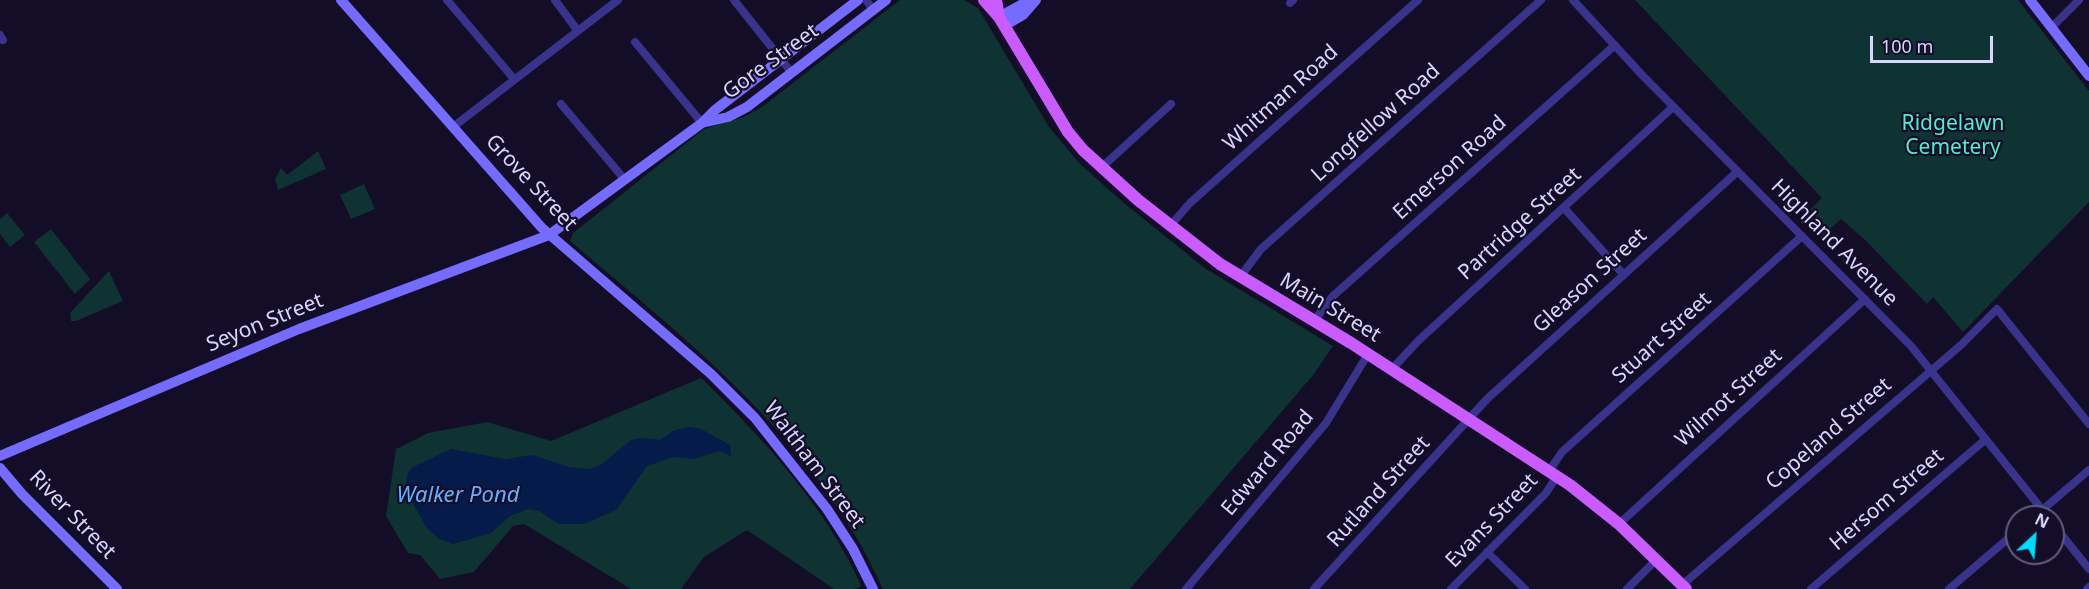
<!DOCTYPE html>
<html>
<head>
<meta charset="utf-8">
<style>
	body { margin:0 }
	#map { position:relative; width:2089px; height:589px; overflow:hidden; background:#130d28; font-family:"Noto Sans",sans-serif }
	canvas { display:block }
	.north { position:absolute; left:2005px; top:505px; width:60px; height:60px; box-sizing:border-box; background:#130d28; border:2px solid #635d7e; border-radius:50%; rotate:26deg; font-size:16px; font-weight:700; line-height:24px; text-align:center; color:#dbd4ff }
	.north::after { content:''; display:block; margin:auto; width:21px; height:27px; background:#00daff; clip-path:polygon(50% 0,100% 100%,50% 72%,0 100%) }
	.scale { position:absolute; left:1870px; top:36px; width:123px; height:27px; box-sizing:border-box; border:3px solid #dbd4ff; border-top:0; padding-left:8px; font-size:18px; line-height:21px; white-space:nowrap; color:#dbd4ff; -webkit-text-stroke:4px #130d28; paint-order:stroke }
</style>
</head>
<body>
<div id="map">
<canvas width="2089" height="589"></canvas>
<div class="north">N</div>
<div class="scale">100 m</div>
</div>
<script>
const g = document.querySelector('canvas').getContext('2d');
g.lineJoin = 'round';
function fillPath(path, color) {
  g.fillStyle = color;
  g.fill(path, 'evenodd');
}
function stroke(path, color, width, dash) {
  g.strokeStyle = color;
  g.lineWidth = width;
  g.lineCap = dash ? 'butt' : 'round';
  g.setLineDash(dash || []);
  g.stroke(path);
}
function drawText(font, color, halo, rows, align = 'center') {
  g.font = font + ' "Noto Sans",sans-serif';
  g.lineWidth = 4.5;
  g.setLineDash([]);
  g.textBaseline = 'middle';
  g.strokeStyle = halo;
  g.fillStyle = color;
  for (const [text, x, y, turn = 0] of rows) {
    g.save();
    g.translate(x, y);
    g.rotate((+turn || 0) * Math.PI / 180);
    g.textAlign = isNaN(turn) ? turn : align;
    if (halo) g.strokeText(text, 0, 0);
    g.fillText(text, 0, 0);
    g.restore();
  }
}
const green = new Path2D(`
	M900,0H964L978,8L1049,127L1080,164L1125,204L1206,269L1333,346L1314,374L1130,589H883C818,442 689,342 570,241L573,233L704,129L744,117L762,107Z
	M1635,0H2018L2089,91V202L1963,332L1933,297L1927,304L1865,240L1841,219L1821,237L1801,218L1822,198Z
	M318,151L326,169L278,190L275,179L281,168L287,175Z
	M364,184L375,209L351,219L340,195Z
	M7,213L25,235L10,247L0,234V219Z
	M51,229L90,279L75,294L34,242Z
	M109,271L123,301L76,321H71L70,313Z
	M701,378C761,436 828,509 861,586L855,589H834L747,530L704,557L681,589H631L524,524L513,526L474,572L440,579L420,555L408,553L386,516L396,449L428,433L487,422L551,441Z`);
const water = new Path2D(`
	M690,427L701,429L730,445L731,456L720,451L693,459L673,457L647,466L616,510L584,524H559L539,511L528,509L510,516L491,533L453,544L438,538L426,527L409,496L406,484L408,473L413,467L451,449L505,459L533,455L569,467L590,469L602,464L631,440L641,438L660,440L675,430Z`);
const street = new Path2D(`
	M447,0L514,79
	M555,0L578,31
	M734,0L792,73
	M866,0L873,10
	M1573,0L1643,76L1911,346L2048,517
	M1290,3L1293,0
	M2051,28L2079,0
	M0,35L3,40
	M635,42L702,123
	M561,104L625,180
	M453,127L618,0
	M1102,167L1171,104
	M1565,209L1624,275
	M1170,226L1190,203L1418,0
	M1240,277L1261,249L1541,0
	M1314,321L1333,296L1614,46
	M1392,369L1419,340L1673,107
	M1549,471L1562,452L1802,236
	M2034,517L2089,470
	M1619,524L1865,299
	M2053,524L2089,569
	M1487,552L1525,589
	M1682,585L1961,345L1997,309L2089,424
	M1186,589L1326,423L1368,354
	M1314,589L1487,399L1737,172
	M1451,589L1546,493L1557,476
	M1627,589L1656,560
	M1811,589L1986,439
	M1949,589L2017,531
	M2087,589L2089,587`);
const secondary = new Path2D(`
	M341,0L542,228L711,374L755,418L827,509L853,549L873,589
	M2030,0L2089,76
	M999,17L1030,0
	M1004,26L1023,15L1036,0
	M702,123L728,117L747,107L886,0
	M0,456L299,329L549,235L702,123L715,110L858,0
	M0,468L22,494L117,589`);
const primary = new Path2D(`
	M984,0L999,17L1068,132L1083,150L1138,200L1220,264L1351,343L1570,485L1619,524L1686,589
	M996,0L999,17`);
const streetNames = [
	["Gore Street",771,62,-36],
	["Whitman Road",1281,98,-42],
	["Longfellow Road",1376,123,-42],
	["Emerson Road",1450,168,-42],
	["Grove Street",531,183,47],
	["Partridge Street",1520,224,-42],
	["Highland Avenue",1834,243,45],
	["Gleason Street",1590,281,-42],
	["Main Street",1330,308,31],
	["Seyon Street",265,323,-22],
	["Stuart Street",1662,338,-42],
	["Wilmot Street",1729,398,-42],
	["Copeland Street",1829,434,-41],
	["Edward Road",1268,463,-50],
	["Waltham Street",814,465,53],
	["Rutland Street",1379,492,-48],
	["Hersom Street",1887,500,-41],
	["River Street",72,515,46],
	["Evans Street",1492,521,-46]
];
const parkNames = [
	["Ridgelawn",1953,124],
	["Cemetery",1953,148]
];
const waterNames = [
	["Walker Pond",458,496]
];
fillPath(green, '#0f3232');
fillPath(water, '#051b49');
stroke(street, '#3a338b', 8);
stroke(secondary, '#756bff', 10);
stroke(primary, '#c95bff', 12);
drawText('21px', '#dbd4ff', '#130d28', streetNames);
drawText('21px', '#53ebcc', '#130d28', parkNames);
drawText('italic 22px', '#62afff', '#130d28', waterNames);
</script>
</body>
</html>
